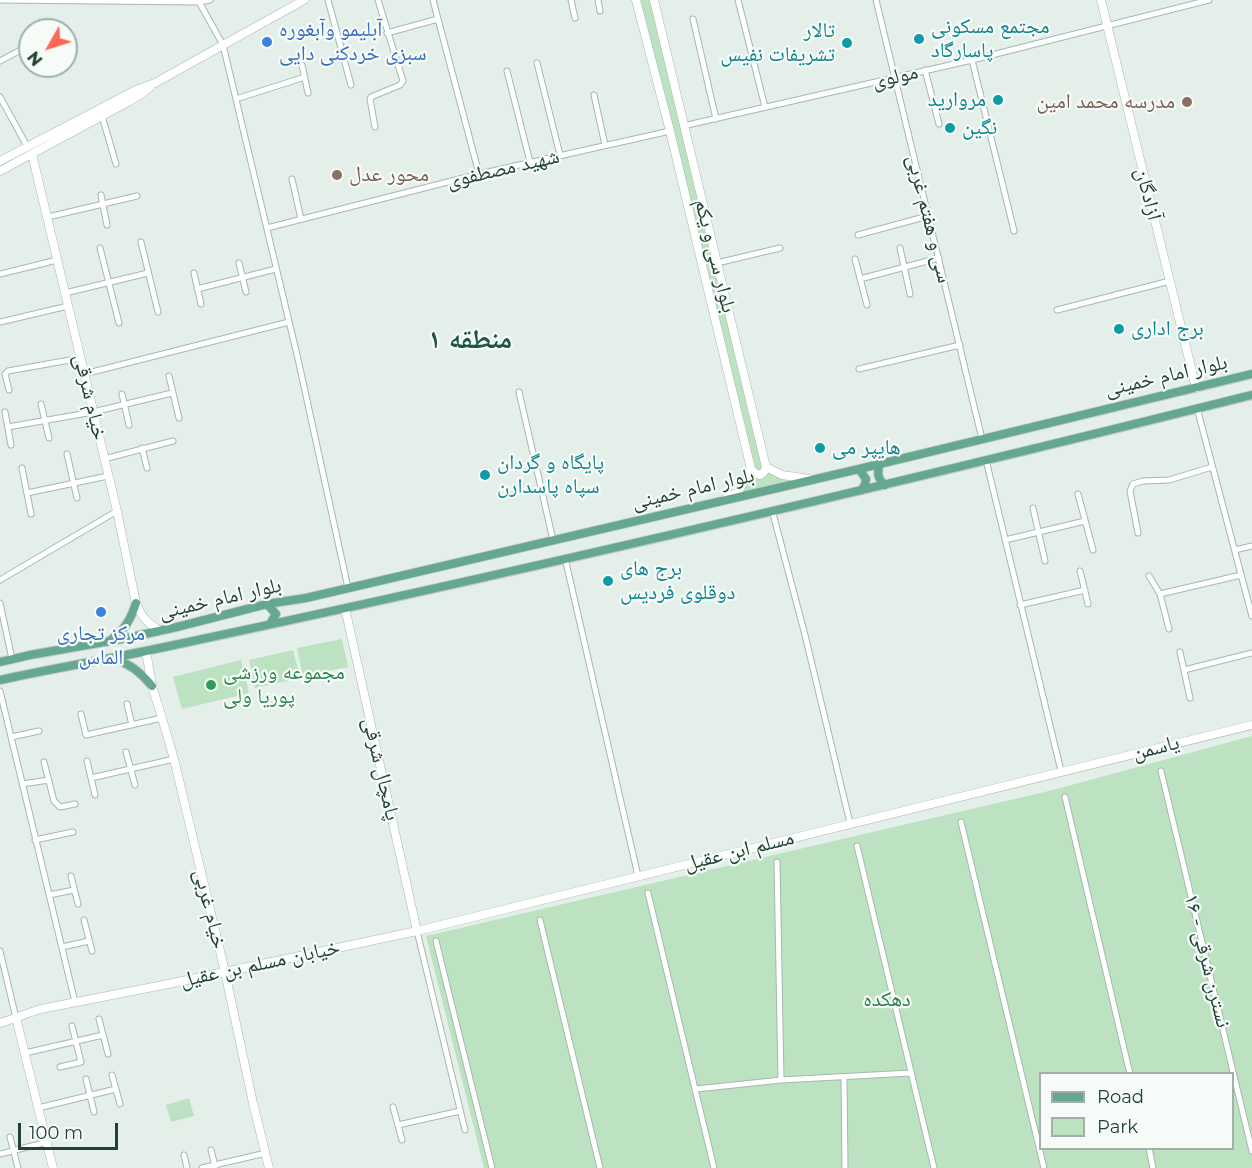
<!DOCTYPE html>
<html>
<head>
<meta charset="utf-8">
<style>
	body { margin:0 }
	#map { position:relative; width:1252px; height:1168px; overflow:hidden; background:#e4efe9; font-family:Montserrat,sans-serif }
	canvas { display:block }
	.legend { position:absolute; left:1039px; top:1072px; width:195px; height:78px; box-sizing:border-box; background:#f6fbf8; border:2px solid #a1b1aa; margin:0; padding:8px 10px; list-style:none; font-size:18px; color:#214336 }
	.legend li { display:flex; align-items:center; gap:12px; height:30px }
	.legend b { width:30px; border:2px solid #a1b1aa }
	.north { position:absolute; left:18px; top:18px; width:60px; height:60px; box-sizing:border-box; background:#f6fbf8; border:2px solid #a1b1aa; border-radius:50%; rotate:231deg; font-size:16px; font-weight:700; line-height:24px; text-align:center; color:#214336 }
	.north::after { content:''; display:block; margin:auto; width:21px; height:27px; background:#fe6853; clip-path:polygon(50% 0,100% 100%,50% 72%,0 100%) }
	.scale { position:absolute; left:18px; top:1123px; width:100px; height:27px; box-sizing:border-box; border:3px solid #214336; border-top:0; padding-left:8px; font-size:18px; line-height:21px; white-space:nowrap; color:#214336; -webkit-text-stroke:4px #f6fbf8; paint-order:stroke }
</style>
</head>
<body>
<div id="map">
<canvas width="1252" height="1168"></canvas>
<ul class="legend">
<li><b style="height:8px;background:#65a88f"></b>Road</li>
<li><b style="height:16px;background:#bce2c1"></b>Park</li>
</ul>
<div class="north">N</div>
<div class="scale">100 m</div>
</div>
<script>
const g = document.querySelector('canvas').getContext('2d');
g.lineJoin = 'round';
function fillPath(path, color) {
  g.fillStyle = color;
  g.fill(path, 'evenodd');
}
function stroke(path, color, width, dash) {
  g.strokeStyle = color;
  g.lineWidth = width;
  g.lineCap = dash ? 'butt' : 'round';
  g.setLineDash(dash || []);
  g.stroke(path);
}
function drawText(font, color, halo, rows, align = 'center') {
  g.font = font + ' Montserrat,"Noto Naskh Arabic",sans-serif';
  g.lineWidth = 4.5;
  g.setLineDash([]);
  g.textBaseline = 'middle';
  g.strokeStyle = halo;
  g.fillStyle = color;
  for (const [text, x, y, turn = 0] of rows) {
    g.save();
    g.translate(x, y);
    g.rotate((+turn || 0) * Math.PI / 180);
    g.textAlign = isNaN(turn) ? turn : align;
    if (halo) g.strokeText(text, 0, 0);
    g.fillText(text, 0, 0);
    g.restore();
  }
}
const green = new Path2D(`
	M638,0H651L764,467L760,473L753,468Z
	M768,471L795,481L738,494L751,473Z
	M342,639L348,667L303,676L297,648Z
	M293,650L300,678L255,688L249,660Z
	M241,660L249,693L182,709L173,677Z
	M1252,736V1168H484L426,936L1053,790ZM1040,1074H1232V1148H1040Z
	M189,1098L194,1116L171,1122L166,1105Z`);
const street = new Path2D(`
	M0,0L199,2L210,0
	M198,0L223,45L298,359L348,588
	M328,0L351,85
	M433,0L479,174
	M571,0L575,18
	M598,0L600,11
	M738,0L765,107
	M876,0L982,439
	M693,19L716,119
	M57,30L59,29
	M387,33L438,19
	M972,60L1014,231
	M0,61L30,45
	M537,63L560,155
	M302,65L308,93
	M925,70L939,124
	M507,71L530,162
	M594,95L605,145
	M0,97L27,146
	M236,99L305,77
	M102,116L116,164
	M683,126L972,60L1209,0
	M375,127L370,99L371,97L400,85L403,81L378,0
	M292,179L301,219
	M101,195L107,225
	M48,217L137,196
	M267,228L479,174L670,131
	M858,235L928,216
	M141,242L158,312
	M100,248L119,323
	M900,248L910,294
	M855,259L867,305
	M239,263L246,292
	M717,263L780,248
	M194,273L201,304
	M0,274L57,260
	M860,279L939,258
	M197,289L276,269
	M65,293L148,273
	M1057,310L1170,281
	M0,322L68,306
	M859,369L960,345
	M84,374L289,322
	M169,376L179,418
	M9,390L5,374L8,371L81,358
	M519,392L553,540
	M122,394L129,425
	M41,404L49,438
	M1197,408L1252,616
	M5,412L11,445
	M8,427L93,412L172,393
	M142,448L147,468
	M67,454L77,498
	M104,459L173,441
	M986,460L1061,771
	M22,468L31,514
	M27,493L108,476
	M1078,494L1093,550
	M1033,508L1045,561
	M772,510L805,635L850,823
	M1138,533L1130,491L1133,484L1143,481L1169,480L1212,467
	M1005,540L1085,521
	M1235,550L1252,546
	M565,558L638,876
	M1080,571L1088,604
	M1149,576L1160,594L1241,575
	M0,580L117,511
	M1160,594L1169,629
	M0,603L12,659
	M1020,605L1085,590
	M1180,652L1190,698
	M1184,670L1252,653
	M0,691L75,1002
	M127,704L132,725
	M81,714L86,735L162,718
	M11,737L39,731
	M126,752L135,785
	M87,761L95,795
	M44,762L54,801L60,807L75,804
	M1161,771L1252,1151
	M91,778L174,759
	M22,784L49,780
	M1065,797L1130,1074
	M961,822L1044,1168
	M35,840L73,832
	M857,846L934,1168
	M777,862L781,1080
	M71,876L78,904
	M648,893L714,1168
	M49,895L74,890
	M84,920L92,951
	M540,920L600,1168
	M417,931L465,1130
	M436,941L492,1168
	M62,947L89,941
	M0,951L16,1018
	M99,1019L108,1054
	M25,1053L103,1035
	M60,1067L81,1062L72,1026
	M112,1075L120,1104
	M844,1077L845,1168
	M86,1079L94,1112
	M696,1089L781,1080L910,1073
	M393,1107L402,1140
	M38,1108L116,1089
	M398,1125L460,1111
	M10,1137L18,1168
	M1149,1148L1153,1168
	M211,1150L215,1166
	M0,1154L47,1142
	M184,1155L187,1168
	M202,1168L266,1153`);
const secondary = new Path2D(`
	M636,0L670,131L751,469L738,492L725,499
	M654,0L766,467L782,475L809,479
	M1101,0L1196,388
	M32,154L117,511L136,603C141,617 148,623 160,631
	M0,161L136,90L155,83L304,0
	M0,171L128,102L141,94L150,87
	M751,469L755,473L760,475L764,472L766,467
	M345,608L417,931
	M146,651L152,686L162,718L174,759L225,972L253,1103L269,1168
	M16,1018L53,1168
	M0,1023C14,1019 27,1013 41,1009L168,984L417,931L1252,725`);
const primary = new Path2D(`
	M880,463C877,473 877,478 885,485
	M859,469L866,479L865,484L862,490
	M267,604L276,614L270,624
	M112,639C125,629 131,619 136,603
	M113,658C131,665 139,671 152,686
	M0,662L30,655L127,638L177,627L267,604L306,598L859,469L1252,374
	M0,680C55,668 110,659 165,647C529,570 891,485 1252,395`);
const markers = [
	[919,39,6,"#0f9aa8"],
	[267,42,6,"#3f7fe0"],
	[847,43,6,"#0f9aa8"],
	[998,100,6,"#0f9aa8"],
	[1187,102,6,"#8d6e63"],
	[950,128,6,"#0f9aa8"],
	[337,175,6,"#8d6e63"],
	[1119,329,6,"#0f9aa8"],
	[820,448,6,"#0f9aa8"],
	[485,475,6,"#0f9aa8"],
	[608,581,6,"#0f9aa8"],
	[101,612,6,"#3f7fe0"],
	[211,685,6,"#2e9e5b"]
];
const cultureNames = [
	["مجتمع مسکونی",931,27],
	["پاسارگاد",931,51],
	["تالار",835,31,"right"],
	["تشریفات نفیس",835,55,"right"],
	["مروارید",986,100,"right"],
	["نگین",962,128],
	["برج اداری",1131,329],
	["هایپر می",832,448],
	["پایگاه و گردان",497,463],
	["سپاه پاسدارن",497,487],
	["برج های",620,569],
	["دوقلوی فردیس",620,593]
];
const shopNames = [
	["آبلیمو وآبغوره",279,30],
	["سبزی خردکنی دایی",279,54],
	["مرکز تجاری",101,634,"center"],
	["الماس",101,658,"center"]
];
const streetNames = [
	["مولوی",895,77,-13],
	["شهید مصطفوی",503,169,-13],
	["آزادگان",1148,194,76],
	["سی و هفتم غربی",929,219,76],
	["بلوار سی و یکم",715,256,76],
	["بلوار امام خمینی",1166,376,-13],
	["خیام شرقی",90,397,77],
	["بلوار امام خمینی",693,489,-13],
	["بلوار امام خمینی",220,599,-13],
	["یاسمن",1156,748,-14],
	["پامچال شرقی",381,769,77],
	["مسلم ابن عقیل",739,851,-14],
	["خیام غربی",210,909,76],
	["نسترن شرقی - ۱۶",1207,961,76],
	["خیابان مسلم بن عقیل",260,964,-12]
];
const educationNames = [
	["مدرسه محمد امین",1175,102],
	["محور عدل",349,175,"left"]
];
const leisureNames = [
	["مجموعه ورزشی",223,673],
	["پوریا ولی",223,697]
];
const parkNames = [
	["دهکده",887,1000]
];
const districtNames = [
	["منطقه ۱",470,340]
];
fillPath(green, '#bce2c1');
stroke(street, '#a6b8b0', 7);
stroke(secondary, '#a2bcaf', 9);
stroke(primary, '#c1cac7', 10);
stroke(street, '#fff', 5);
stroke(secondary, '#fff', 8);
stroke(primary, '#65a88f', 8);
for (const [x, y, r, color] of markers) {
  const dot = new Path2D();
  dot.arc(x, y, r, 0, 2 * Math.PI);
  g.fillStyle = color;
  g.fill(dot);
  stroke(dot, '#f6fbf8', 2);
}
drawText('21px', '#0d838f', '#f6fbf8', cultureNames, 'left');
drawText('21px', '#366cbe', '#f6fbf8', shopNames, 'left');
drawText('21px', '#214336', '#f6fbf8', streetNames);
drawText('21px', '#785e54', '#f6fbf8', educationNames, 'right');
drawText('21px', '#27864d', '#f6fbf8', leisureNames, 'left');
drawText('21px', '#277e3e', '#f6fbf8', parkNames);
drawText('bold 27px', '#1b5741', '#f6fbf8', districtNames);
</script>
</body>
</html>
